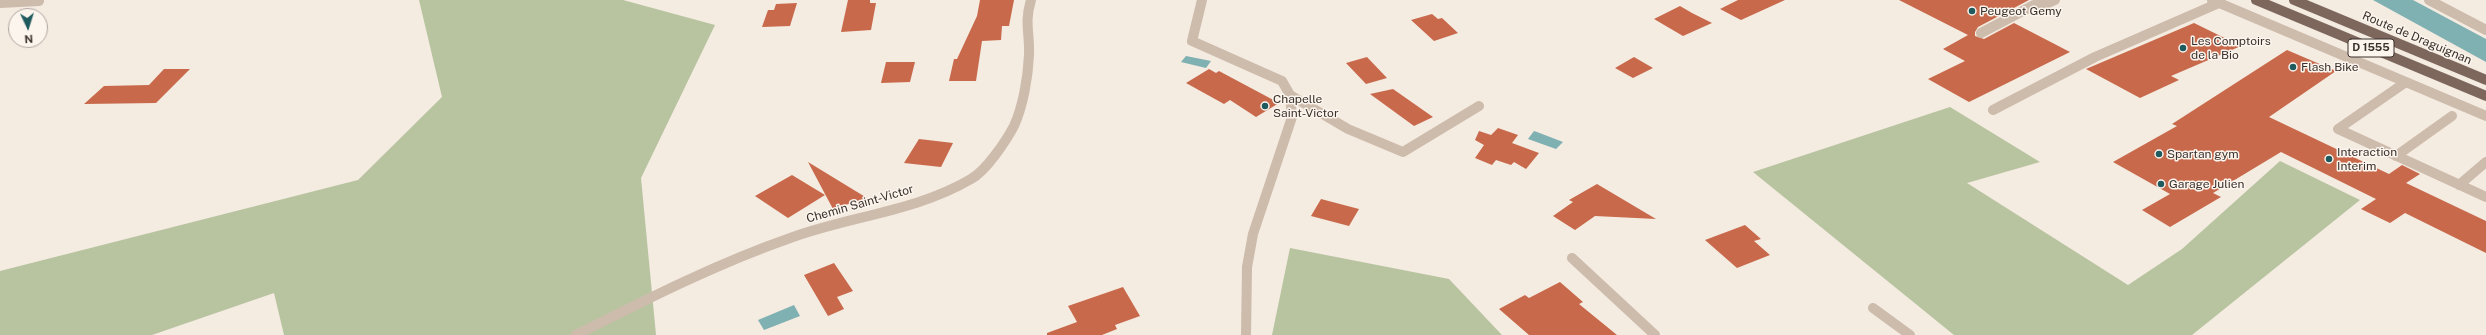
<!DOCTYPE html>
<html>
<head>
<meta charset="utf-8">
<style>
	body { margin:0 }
	#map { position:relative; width:2486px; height:335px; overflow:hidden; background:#f4ebe1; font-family:"Public Sans",sans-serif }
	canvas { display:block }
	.north { position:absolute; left:8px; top:8px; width:40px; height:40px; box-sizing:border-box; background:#fbf5ee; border:1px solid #aea6a0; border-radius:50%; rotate:176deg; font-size:11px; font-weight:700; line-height:16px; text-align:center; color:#3b302b }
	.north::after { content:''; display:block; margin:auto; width:14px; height:18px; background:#1f5a5e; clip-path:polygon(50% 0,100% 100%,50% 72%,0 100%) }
</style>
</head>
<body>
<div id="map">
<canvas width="2486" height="335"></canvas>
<div class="north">N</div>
</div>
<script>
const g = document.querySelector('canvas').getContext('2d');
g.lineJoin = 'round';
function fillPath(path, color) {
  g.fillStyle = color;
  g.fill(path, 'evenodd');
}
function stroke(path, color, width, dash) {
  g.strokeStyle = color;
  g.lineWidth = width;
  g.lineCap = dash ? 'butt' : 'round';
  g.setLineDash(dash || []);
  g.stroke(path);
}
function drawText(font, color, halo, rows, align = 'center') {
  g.font = font + ' "Public Sans",sans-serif';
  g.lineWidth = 3;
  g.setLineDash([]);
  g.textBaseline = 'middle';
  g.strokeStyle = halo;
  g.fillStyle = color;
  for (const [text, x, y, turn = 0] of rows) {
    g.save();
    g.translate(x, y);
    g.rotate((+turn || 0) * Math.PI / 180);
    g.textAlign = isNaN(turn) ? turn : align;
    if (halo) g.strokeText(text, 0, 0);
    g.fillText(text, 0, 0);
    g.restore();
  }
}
const green = new Path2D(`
	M419,0H623L715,25L641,178L656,335H284L274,293L152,335H0V271L358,180L442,97Z
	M1950,107L2040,162L1967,183L2128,285L2182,249L2280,161L2360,200L2192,335H1954L1753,172Z
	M1290,248L1449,279L1502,335H1272Z`);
const water = new Path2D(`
	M2373,0H2413L2486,39V62Z
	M1186,56L1211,61L1206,68L1181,62Z
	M1534,131L1537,132L1563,142L1556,149L1528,139Z
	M794,305L800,316L764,330L758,320Z`);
const building = new Path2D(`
	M848,0H870V3H876L871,30L841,32Z
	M980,0H1014L1009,26H1002L1001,40L982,41L976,81H949L954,59H957L977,16Z
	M1738,0H1785L1741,20L1720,9Z
	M1899,0H2029L1978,27L1975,32V36L1984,39L2014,23L2070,52L1969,102L1928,79L1965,61L1943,49L1968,35Z
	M797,3L790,26L762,27L768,10H774L776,4Z
	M1680,6L1692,13L1712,23L1683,36L1654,19Z
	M1432,14L1438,19L1442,18L1458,33L1434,41L1411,20Z
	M2194,23L2241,46L2171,76L2179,80L2140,98L2086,69Z
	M2287,50L2336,71L2269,117L2389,174L2402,165L2420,174L2406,183L2486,221V253L2405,213L2390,223L2361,209L2376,199L2281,152L2213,193L2221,197L2170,227L2142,210L2170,194L2113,162L2177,126L2172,124Z
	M1367,57L1387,78L1366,84L1346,63Z
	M1634,57L1653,68L1633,78L1615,68Z
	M886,62H915L910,82L881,83Z
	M164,69H190L156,103L84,104L104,86L149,85Z
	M1209,69L1216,73L1219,71L1279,103L1256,117L1230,100L1224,104L1186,83Z
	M1393,89L1433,117L1414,126L1370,94Z
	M1498,128L1518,135L1512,143L1539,153L1526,169L1514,162L1511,165L1496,160L1492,165L1475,158L1484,145L1475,140L1479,131L1491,135Z
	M919,139L953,143L941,167L904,163Z
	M808,162L867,198L833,209Z
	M792,175L825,195L788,218L755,196Z
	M1597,184L1656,219L1595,216L1575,230L1553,216L1573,202L1569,200Z
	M1321,199L1359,209L1349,226L1311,216Z
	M1745,225L1761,239L1754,241L1770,255L1737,268L1705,240Z
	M834,263L853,291L837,297L844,309L828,316L804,275Z
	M1560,282L1583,302L1579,304L1617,335H1529L1499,309L1525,295L1529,298Z
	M1123,287L1140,316L1115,325L1117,329L1102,335H1047V333L1077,322L1068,306Z`);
const minor = new Path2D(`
	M1202,0L1192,41L1282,81L1290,95L1292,117L1253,234L1247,267L1246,335
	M2212,0L2486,116
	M2429,0L2486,30
	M0,3L39,1
	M1981,33L2034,5L2046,4L2055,0
	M2406,82L2338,129L2486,197
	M1290,95L1348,129L1403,152L1479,106
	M1993,110L2095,57L2219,3
	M2396,156L2452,116
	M2459,185L2486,162
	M1572,258L1655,335
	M1873,308L1910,335
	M576,335C647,299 718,263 793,237C851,216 917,211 971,179C986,171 1006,141 1014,126C1023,106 1028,78 1029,55C1030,34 1024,23 1031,0`);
const major = new Path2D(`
	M2256,0L2486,96
	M2294,0L2486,80`);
const markers = [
	[1972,11,4,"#1f5a5e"],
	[2183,48,4,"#1f5a5e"],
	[2293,67,4,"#1f5a5e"],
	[1265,106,4,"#1f5a5e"],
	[2159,154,4,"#1f5a5e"],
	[2329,159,4,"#1f5a5e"],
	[2161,184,4,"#1f5a5e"]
];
const shields = [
	[2371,48,46]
];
const shieldNames = [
	["D 1555",2371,48]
];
const poiNames = [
	["Peugeot Gemy",1980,11],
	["Les Comptoirs",2191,41],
	["de la Bio",2191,55],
	["Flash Bike",2301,67],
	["Chapelle",1273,99],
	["Saint-Victor",1273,113],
	["Interaction",2337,152],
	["Interim",2337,166],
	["Spartan gym",2167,154],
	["Garage Julien",2169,184]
];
const streetNames = [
	["Route de Draguignan",2417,38,23],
	["Chemin Saint-Victor",860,204,-16]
];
fillPath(green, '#b8c4a0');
fillPath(water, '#7fb0b2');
fillPath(building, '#c8694b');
stroke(minor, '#cdbbac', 10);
stroke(major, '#7d675c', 10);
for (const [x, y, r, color] of markers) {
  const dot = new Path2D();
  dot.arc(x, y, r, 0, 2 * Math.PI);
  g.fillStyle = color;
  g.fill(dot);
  stroke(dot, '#fbf5ee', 1.5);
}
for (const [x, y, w] of shields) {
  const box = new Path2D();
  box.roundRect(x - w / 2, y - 9, w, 18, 3);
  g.fillStyle = '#fbf5ee';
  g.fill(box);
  stroke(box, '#3b302b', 1);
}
drawText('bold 11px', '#3b302b', null, shieldNames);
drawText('12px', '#3b302b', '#fbf5ee', poiNames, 'left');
drawText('12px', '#3b302b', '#fbf5ee', streetNames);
</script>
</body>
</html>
